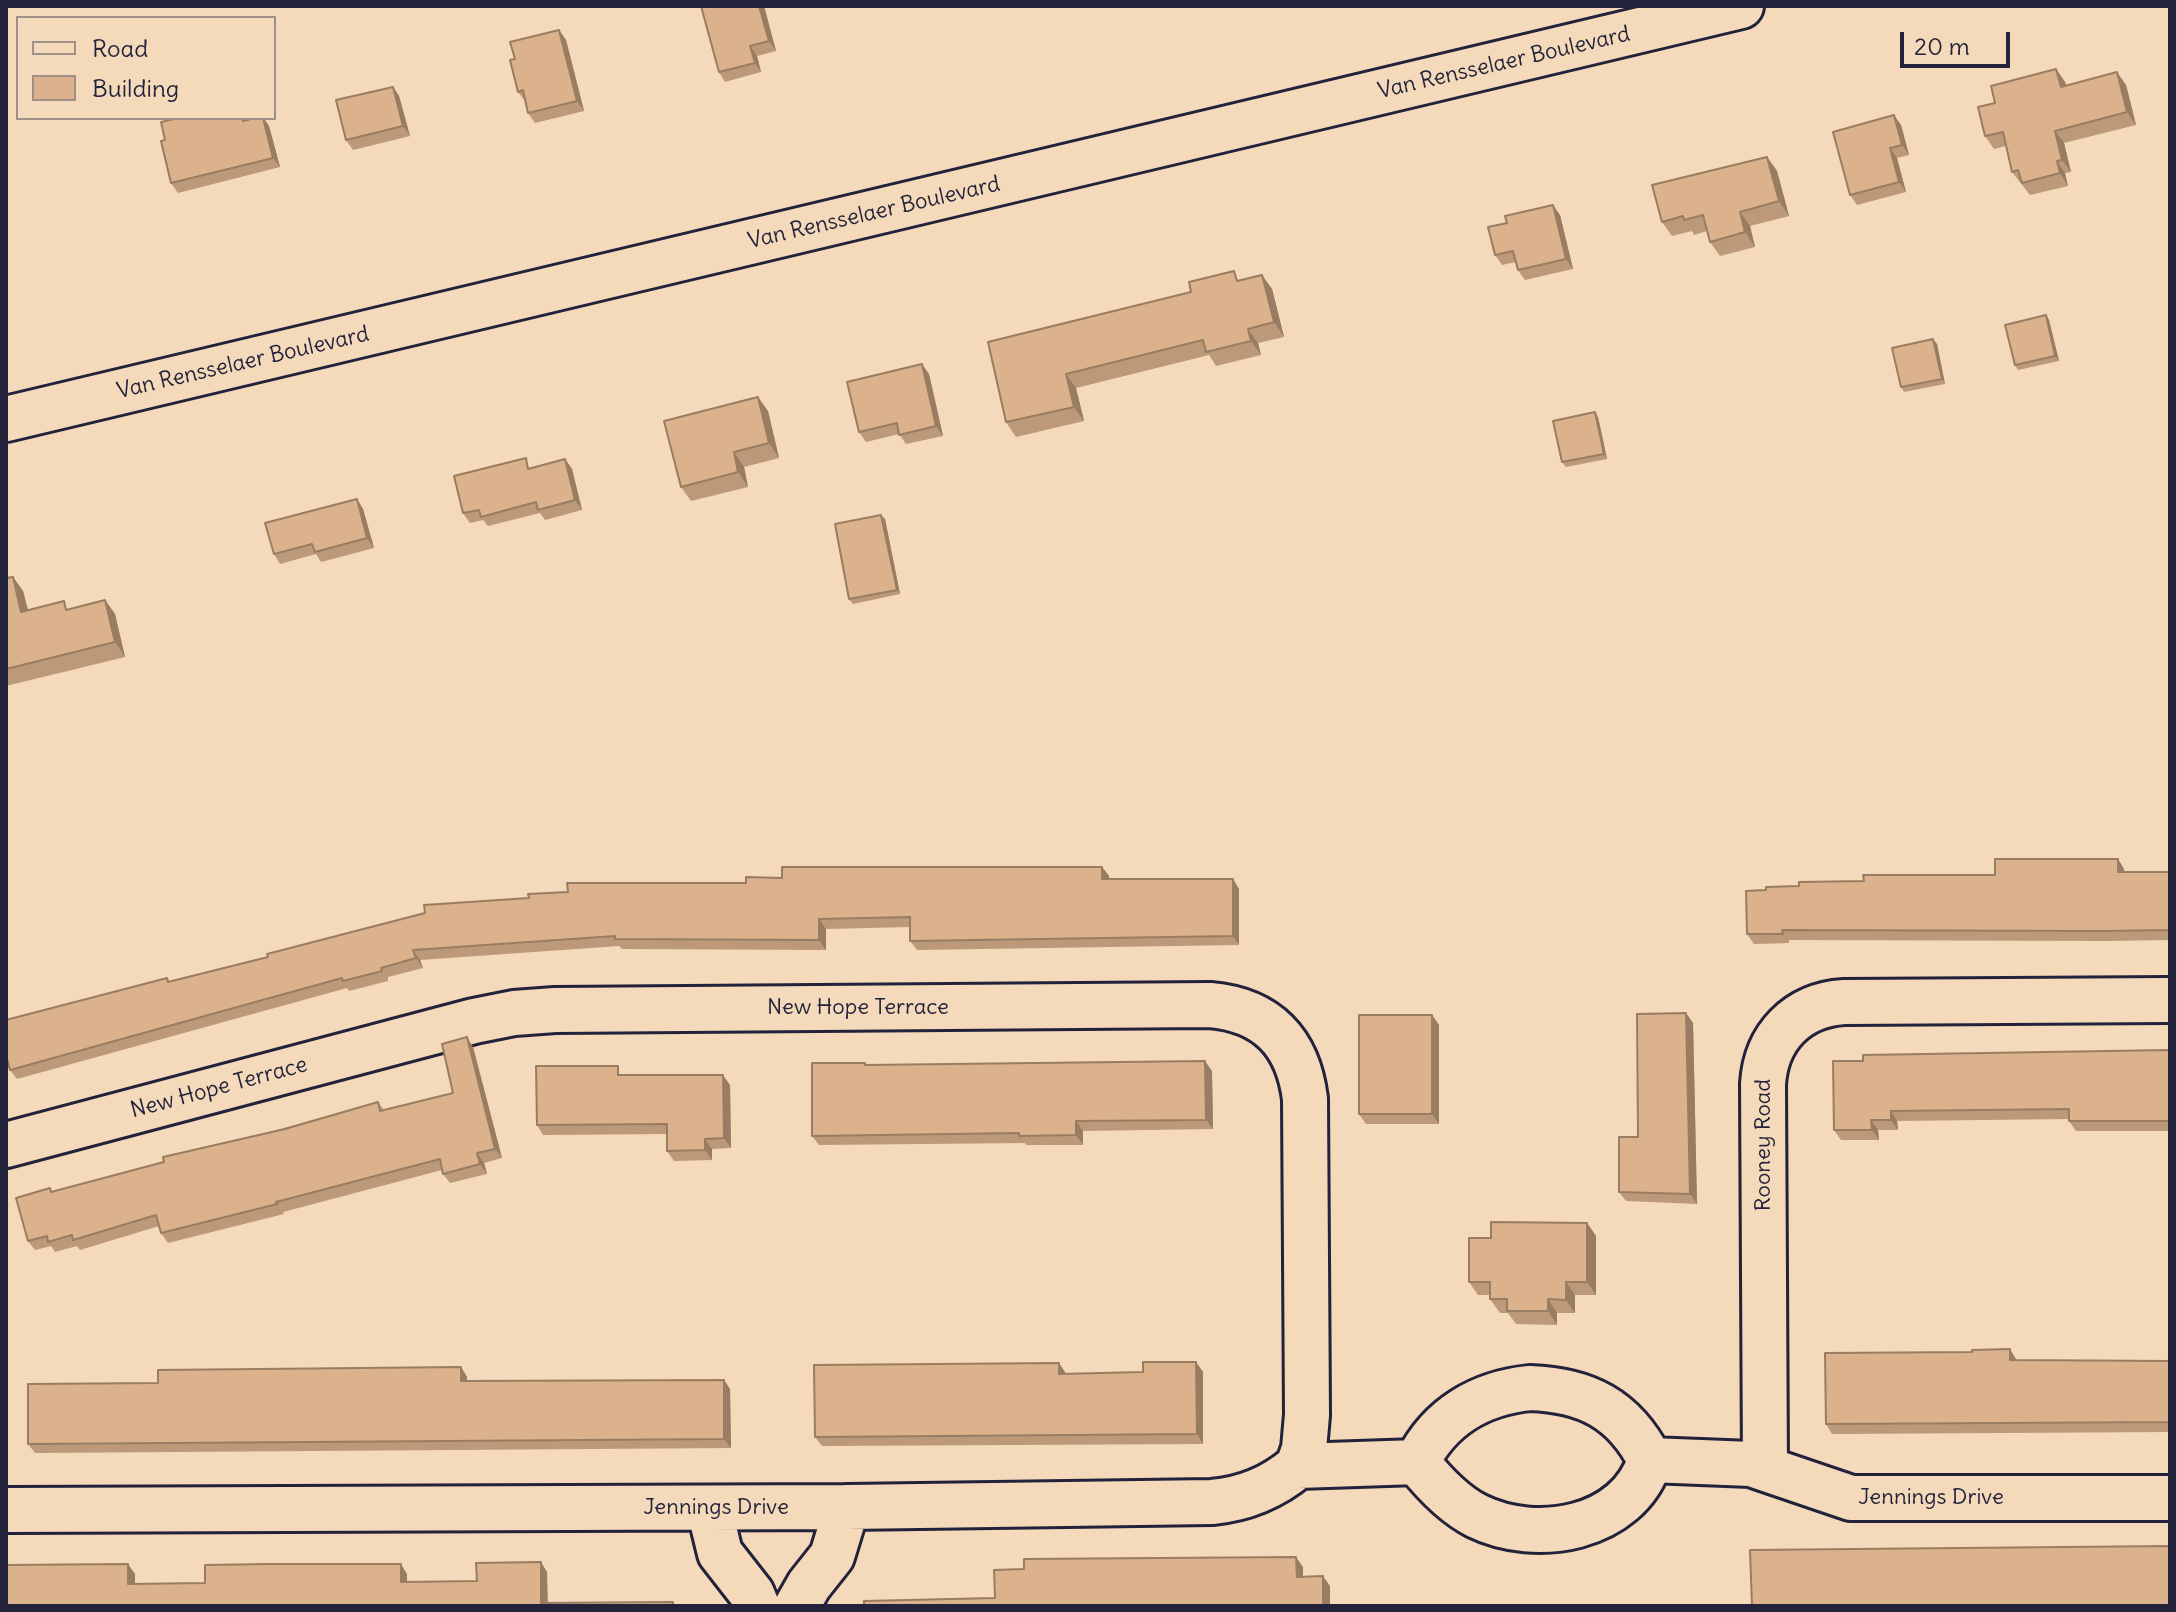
<!DOCTYPE html>
<html>
<head>
<meta charset="utf-8">
<style>
	body { margin:0 }
	#map { position:relative; width:2176px; height:1612px; overflow:hidden; background:#f4d9ba; font-family:Delius,sans-serif }
	canvas { display:block }
	.frame { position:absolute; inset:0; border:8px solid #22223b; pointer-events:none }
	.legend { position:absolute; left:16px; top:16px; width:260px; height:104px; box-sizing:border-box; background:#f4d9ba; border:2px solid #a09087; margin:0; padding:10px 14px; list-style:none; font-size:24px; color:#22223b }
	.legend li { display:flex; align-items:center; gap:16px; height:40px }
	.legend b { width:40px; border:2px solid #a09087 }
	.scale { position:absolute; left:1900px; top:32px; width:110px; height:36px; box-sizing:border-box; border:4px solid #22223b; border-top:0; padding-left:10px; font-size:24px; line-height:28px; white-space:nowrap; color:#22223b; -webkit-text-stroke:6px #f4d9ba; paint-order:stroke }
</style>
</head>
<body>
<div id="map">
<canvas width="2176" height="1612"></canvas>
<div class="frame"></div>
<ul class="legend">
<li><b style="height:10px;background:#f4d9ba"></b>Road</li>
<li><b style="height:22px;background:#dbb28c"></b>Building</li>
</ul>
<div class="scale">20 m</div>
</div>
<script>
const g = document.querySelector('canvas').getContext('2d');
g.lineJoin = 'round';
function stroke(path, color, width, dash) {
  g.strokeStyle = color;
  g.lineWidth = width;
  g.lineCap = dash ? 'butt' : 'round';
  g.setLineDash(dash || []);
  g.stroke(path);
}
function fillPath(path, color) {
  g.fillStyle = color;
  g.fill(path, 'evenodd');
}
function drawText(font, color, halo, rows, align = 'center') {
  g.font = font + ' Delius,sans-serif';
  g.lineWidth = 8;
  g.setLineDash([]);
  g.textBaseline = 'middle';
  g.strokeStyle = halo;
  g.fillStyle = color;
  for (const [text, x, y, turn = 0] of rows) {
    g.save();
    g.translate(x, y);
    g.rotate((+turn || 0) * Math.PI / 180);
    g.textAlign = isNaN(turn) ? turn : align;
    if (halo) g.strokeText(text, 0, 0);
    g.fillText(text, 0, 0);
    g.restore();
  }
}
const minor = new Path2D(`
	M6,419L1741,6
	M6,1145L474,1021L514,1013L555,1010L1210,1005C1267,1010 1298,1042 1305,1099L1307,1415L1304,1449L1298,1466
	M1530,1388C1586,1390 1624,1409 1650,1460C1628,1530 1536,1545 1477,1516C1453,1504 1433,1482 1417,1462C1440,1416 1481,1393 1530,1388Z
	M1650,1460L1751,1464L1851,1498H2170
	M1765,1468L1763,1084C1766,1037 1797,1005 1844,1002L2170,1000
	M709,1508L720,1553L752,1594L757,1606
	M6,1510L847,1507L1212,1502C1245,1499 1272,1488 1298,1466L1417,1462
	M797,1606L809,1585L832,1556L847,1507`);
const wall = new Path2D(`
	M764,6L776,51L757,56L761,72L725,82L719,72Z
	M559,30L566,40L584,111L535,123L528,113L525,101L518,92Z
	M2056,69L2065,82L2066,85H2126L2136,125L2064,143L2071,172L2065,173L2068,186L2030,195L2012,172L2006,146L1994,149L1985,136L1995,103Z
	M393,87L399,96L410,136L353,150L346,140Z
	M178,118H247V120L264,118L269,126L280,167L178,193L171,183L165,140Z
	M1901,125L1909,155L1897,158L1906,192L1857,205L1850,195Z
	M1767,157L1777,171L1789,216L1750,226L1755,247L1720,256L1710,242L1707,231L1694,235L1692,231L1672,236L1662,222Z
	M1560,215L1573,269L1525,280L1518,270L1516,262L1502,265L1495,255Z
	M1262,275L1272,289L1284,337L1258,343L1261,355L1216,366L1209,355L1076,388L1084,421L1016,437L1006,422L988,342Z
	M2046,315L2049,320L2059,361L2018,370L2015,365Z
	M1937,344L1945,384L1904,392L1901,387Z
	M929,374L943,436L906,444L899,434L866,442L859,432Z
	M768,411L779,458L744,467L748,487L691,501L681,487Z
	M1598,417L1607,459L1566,467L1562,462Z
	M565,459L572,469L582,510L545,520L540,513L488,526L483,520L470,523L463,513L533,468Z
	M357,499L363,509L374,548L321,562L316,554L280,564L274,554Z
	M885,519L900,594L853,604L849,599Z
	M13,577L23,591L28,610L69,609L105,600L115,614L125,657L6,686V578Z
	M2118,859L2124,869V872H2170V940L2107,941L1789,940V943L1754,944L1747,934L1766,890L1864,881L1995,875Z
	M1102,867L1109,876V879H1233L1239,889V945L917,950L910,941V927L826,929V950L622,949L619,946L420,960L423,968L388,977V981L349,991L347,988L17,1079L10,1070L167,978L170,982L782,878Z
	M1686,1013L1693,1023L1697,1204L1626,1201L1619,1192L1638,1137Z
	M1432,1015L1439,1025V1124H1366L1359,1114Z
	M473,1047L502,1158L484,1163L487,1174L450,1183L443,1174L442,1170L283,1212L284,1214L168,1243L161,1233L159,1226L80,1250L77,1246L55,1252L51,1246L35,1250L28,1241L50,1188L52,1192L378,1102L384,1110L453,1093Z
	M2170,1052V1131H2076L2069,1121V1119L1897,1121L1898,1130H1878L1879,1140H1841L1834,1130L1833,1061Z
	M1212,1071L1213,1129L1083,1131V1145H1026L1025,1143L819,1145L812,1136Z
	M624,1075L730,1085L731,1148L712,1149V1160L674,1161L667,1151V1134L543,1135L537,1125Z
	M1587,1223L1596,1236V1295H1575V1313H1557V1325L1516,1324L1508,1313H1500L1490,1299V1295H1478L1469,1282L1491,1238Z
	M2016,1359V1360L2170,1361V1432L1832,1434L1826,1424Z
	M1196,1362L1203,1372V1444L822,1446L815,1437L1065,1372V1374L1143,1372Z
	M461,1367L467,1377V1381L724,1380L730,1389L731,1448L35,1453L28,1444L158,1383Z`);
const shadedWall = new Path2D(`
	M759,6H764L776,51L769,41Z
	M559,30L566,40L584,111L577,101Z
	M750,46L757,56L761,72L755,63Z
	M2056,69L2065,82L2069,99L2061,87Z
	M2117,72L2126,85L2136,125L2127,112Z
	M393,87L399,96L410,136L403,126Z
	M1894,115L1901,125L1909,155L1902,145Z
	M263,118L269,126L280,167L273,158Z
	M2055,131L2064,143L2071,172L2062,160Z
	M1890,148L1897,158L1906,192L1899,182Z
	M1767,157L1777,171L1789,216L1779,201Z
	M2057,161L2065,173L2068,186L2060,173Z
	M1553,205L1560,215L1573,269L1566,259Z
	M1740,212L1750,226L1755,247L1745,232Z
	M1262,275L1272,289L1284,337L1274,322Z
	M2046,315L2049,320L2059,361L2055,356Z
	M1248,329L1258,343L1261,355L1251,341Z
	M1933,339L1937,344L1945,384L1942,379Z
	M922,364L929,374L943,436L936,426Z
	M1066,374L1076,388L1084,421L1074,407Z
	M758,397L768,411L779,458L769,443Z
	M1595,412L1598,417L1607,459L1604,454Z
	M734,452L744,467L748,487L738,472Z
	M565,459L572,469L582,510L575,500Z
	M357,499L363,509L374,548L367,538Z
	M881,515L885,519L900,594L897,590Z
	M13,577L23,591L32,626L21,612Z
	M105,600L115,614L125,657L115,642Z
	M2118,859L2124,869V882L2118,872Z
	M1102,867L1109,876V889L1102,879Z
	M1233,879L1239,889V945L1233,936Z
	M819,919L826,929V950L819,940Z
	M413,950L420,960L423,968L416,958Z
	M1686,1013L1693,1023L1697,1204L1690,1194Z
	M1432,1015L1439,1025V1124L1432,1114Z
	M467,1037L473,1047L502,1158L495,1149Z
	M2169,1050L2170,1052V1123L2169,1121Z
	M1205,1061L1212,1071L1213,1129L1206,1120Z
	M723,1075L730,1085L731,1148L724,1138Z
	M1891,1111L1897,1121L1898,1130L1891,1120Z
	M1871,1120L1878,1130L1879,1140L1872,1130Z
	M1076,1121L1083,1131V1145L1076,1135Z
	M705,1139L712,1149V1160L705,1150Z
	M477,1153L484,1163L487,1174L480,1164Z
	M1587,1223L1596,1236V1295L1587,1282Z
	M1566,1282L1575,1295V1313L1566,1300Z
	M1548,1299L1557,1313V1325L1548,1311Z
	M2010,1349L2016,1359L2017,1370L2010,1360Z
	M1196,1362L1203,1372V1444L1197,1434Z
	M1059,1363L1065,1372L1066,1383L1059,1374Z
	M461,1367L467,1377V1391L461,1381Z
	M724,1380L730,1389L731,1448L724,1439Z
	M1296,1557L1303,1567V1586L1297,1577Z
	M541,1562L547,1572L548,1606L541,1603Z
	M128,1564L135,1574V1594L128,1584Z
	M401,1564L407,1574V1592L401,1582Z
	M1323,1576L1330,1586V1606H1323Z`);
const building = new Path2D(`
	M701,6H759L769,41L750,46L755,63L719,72Z
	M559,30L577,101L528,113L523,90L518,92L510,60L515,59L510,42Z
	M2056,69L2061,87L2117,72L2127,112L2055,131L2062,160L2057,161L2060,173L2022,183L2018,170L2012,172L2003,132L1985,136L1978,107L1995,103L1991,86Z
	M393,87L403,126L346,140L336,100Z
	M1894,115L1902,145L1890,148L1899,182L1850,195L1833,132Z
	M178,118H242L243,121L255,118H263L273,158L171,183L161,141L165,140L161,122Z
	M1767,157L1779,201L1740,212L1745,232L1710,242L1703,215L1684,220L1683,216L1662,222L1652,185Z
	M1553,205L1566,259L1518,270L1513,251L1495,255L1488,227L1507,223L1505,216Z
	M1234,271L1237,281L1262,275L1274,322L1248,329L1251,341L1206,352L1203,340L1066,374L1074,407L1006,422L988,342L1191,292L1189,282Z
	M2046,315L2055,356L2015,365L2005,325Z
	M1933,339L1942,379L1901,387L1892,348Z
	M922,364L936,426L899,435L897,423L859,432L847,382Z
	M758,397L769,443L734,452L738,472L681,487L664,421Z
	M1595,412L1604,454L1562,462L1553,421Z
	M526,458L528,469L565,459L575,500L538,510L536,502L481,517L479,510L463,513L454,476Z
	M357,499L367,538L315,552L312,544L274,554L265,523Z
	M881,515L897,590L849,599L835,524Z
	M13,577L21,612L64,601L66,610L105,600L115,642L6,669V578Z
	M1995,859H2118V872H2170V930L2101,931L1782,930L1783,934H1747L1746,891L1766,890V887L1799,886V882L1864,881L1863,875H1995Z
	M782,867H1102V879H1233V936L910,941V917L819,919V940L615,939V936L413,950L416,958L381,968L382,971L343,981L342,978L10,1070L6,1055V1020L167,978L168,982L268,957L267,954L425,913L424,905L529,898L528,894L568,892L567,883H746V877L782,878Z
	M1686,1013L1690,1194L1619,1192V1137H1638L1637,1014Z
	M1359,1015H1432V1114H1359Z
	M467,1037L495,1149L477,1153L480,1164L443,1174L440,1159L276,1202L277,1204L161,1233L156,1215L73,1240L72,1235L48,1242L47,1236L28,1241L16,1198L50,1188L51,1192L164,1162L163,1157L285,1129L378,1102L380,1111L453,1093L442,1044Z
	M2169,1050V1121H2069V1109L1891,1111V1120H1871L1872,1130H1834L1833,1061H1863V1055Z
	M1205,1061L1206,1120L1076,1121V1135L1019,1136V1133L812,1136V1063H865V1065Z
	M536,1066H618V1075H723L724,1138L705,1139V1150L667,1151V1124L537,1125Z
	M1491,1222L1587,1223V1282H1566V1300L1548,1299V1311H1507V1299H1490V1282H1469V1238H1491Z
	M2010,1349V1360L2170,1361V1422L1826,1424L1825,1353L1972,1352V1350Z
	M1143,1362H1196L1197,1434L815,1437L814,1365L1059,1363V1374L1143,1372Z
	M461,1367V1381L724,1380V1439L28,1444V1384L158,1383V1370Z
	M2170,1546V1606H1752L1750,1550Z
	M1296,1557L1297,1577L1323,1576V1606H864V1601L995,1598L994,1570L1024,1569V1559Z
	M541,1562V1603L673,1602V1606H6V1565L128,1564V1584L205,1583V1565L269,1564H401V1582L477,1581L476,1563Z`);
const streetNames = [
	["Van Rensselaer Boulevard",1504,63,-13],
	["Van Rensselaer Boulevard",874,213,-13],
	["Van Rensselaer Boulevard",243,363,-13],
	["New Hope Terrace",858,1008],
	["New Hope Terrace",219,1088,-15],
	["Rooney Road",1764,1145,-90],
	["Jennings Drive",1931,1498],
	["Jennings Drive",716,1508]
];
stroke(minor, '#22223b', 50);
stroke(minor, '#f4d9ba', 44);
fillPath(wall, '#bc9978');
fillPath(shadedWall, '#997d62');
fillPath(building, '#dbb28c');
stroke(building, '#997d62', 2);
drawText('22px', '#22223b', '#f4d9ba', streetNames);
</script>
</body>
</html>
